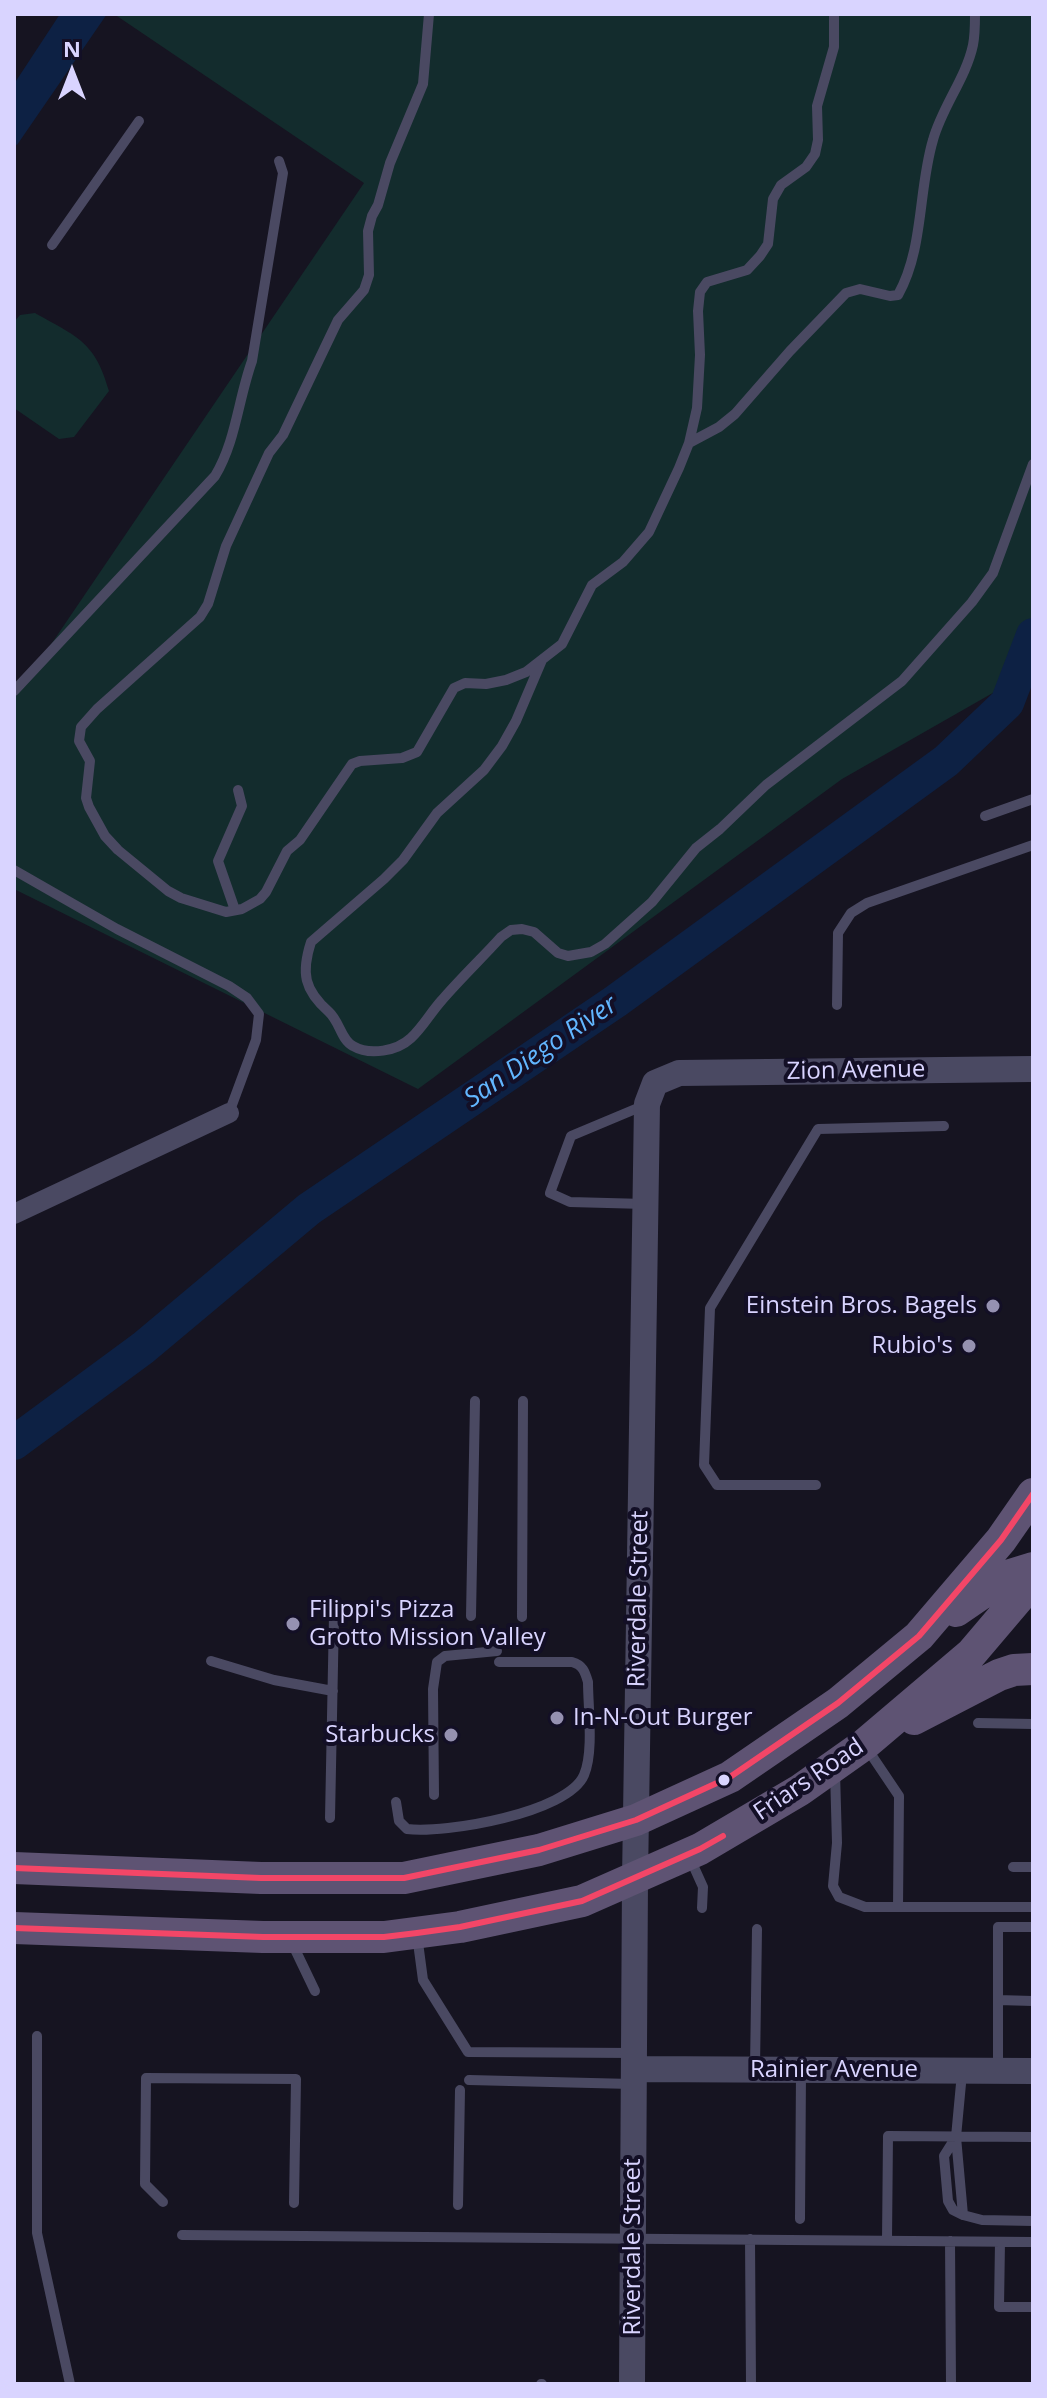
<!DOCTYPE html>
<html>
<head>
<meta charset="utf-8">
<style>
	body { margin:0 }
	#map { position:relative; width:1047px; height:2398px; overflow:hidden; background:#161421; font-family:"Open Sans",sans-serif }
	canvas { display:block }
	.frame { position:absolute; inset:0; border:16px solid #d9d4ff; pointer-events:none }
	.north { position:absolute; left:32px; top:32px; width:80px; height:80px; -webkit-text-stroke:6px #130f26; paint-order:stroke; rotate:0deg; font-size:22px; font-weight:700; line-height:32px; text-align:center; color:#d9d4ff }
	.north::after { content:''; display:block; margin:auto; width:28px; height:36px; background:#d9d4ff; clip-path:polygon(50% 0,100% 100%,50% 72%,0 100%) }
</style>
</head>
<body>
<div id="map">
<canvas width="1047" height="2398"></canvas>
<div class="frame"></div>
<div class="north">N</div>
</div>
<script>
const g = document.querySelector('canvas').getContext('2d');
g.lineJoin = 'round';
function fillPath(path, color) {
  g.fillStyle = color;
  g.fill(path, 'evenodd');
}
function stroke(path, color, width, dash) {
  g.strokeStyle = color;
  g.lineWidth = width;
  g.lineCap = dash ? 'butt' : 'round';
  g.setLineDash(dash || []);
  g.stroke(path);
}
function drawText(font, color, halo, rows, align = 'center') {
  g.font = font + ' "Open Sans",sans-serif';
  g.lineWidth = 8;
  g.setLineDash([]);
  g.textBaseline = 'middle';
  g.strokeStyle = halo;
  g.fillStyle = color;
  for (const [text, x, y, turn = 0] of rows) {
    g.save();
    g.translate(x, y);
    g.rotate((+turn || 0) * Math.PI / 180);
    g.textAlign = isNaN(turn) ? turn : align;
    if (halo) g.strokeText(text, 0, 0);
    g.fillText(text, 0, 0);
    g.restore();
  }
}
const green = new Path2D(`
	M114,14H1033V670L842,779L418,1089L14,889V699L364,183Z
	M35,313C77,337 95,341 109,391L74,437L59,439L14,408V322L20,315Z`);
const water = new Path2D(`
	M60,14H107L17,145L14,143V84Z`);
const river = new Path2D(`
	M14,1443L143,1348L309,1209L616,1001L946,761L1007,703L1033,635`);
const service = new Path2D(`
	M429,14L423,84L390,163L378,205L372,216L368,231L369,275L364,290L338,320L283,435L269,453L226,546L208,604L200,617L97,709L81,727L79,741L90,761L86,798L89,807L105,836L118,850L168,891L181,898L226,912L242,909L260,899L266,892L287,851L300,840L352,764L360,761L402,758L417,752L454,688L465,683L486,684L506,680L526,672L562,644L592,585L623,562L649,532L679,468L689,443L697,408L700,355L698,311L700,292L707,282L747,270L760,256L768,244L773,199L781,185L806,167L815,154L818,140L817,106L834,47V14
	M52,245L139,121
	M689,443L719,427L735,414L790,351L846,293L860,289L890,296L898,295C924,249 918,190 933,140C942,107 966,78 973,45C975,35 975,24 975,14
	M542,660L516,721L502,746L484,770L437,813L403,860L384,879L311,942C301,973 304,990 329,1012C340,1022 341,1040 353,1046C370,1056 397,1051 411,1038C423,1027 431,1012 442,1000C461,978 482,958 501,937L511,930L522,929L534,932L558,953L568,956L591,952L605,944L652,902L696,848L720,829L766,785L902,681L972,602L993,573L1033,464
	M14,691L215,476C236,441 238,400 252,361L283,173L279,161
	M985,816L1033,799
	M14,870L117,929L229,986L247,998L259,1014L256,1040L229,1113
	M235,910L218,861L242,806L238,790
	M837,1005L838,933L851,913L867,903L1033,845
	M645,1105L571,1136L550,1193L570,1202L645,1204
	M816,1485H717L704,1465L710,1308L818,1129L944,1126
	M471,1616L475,1401
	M522,1617L523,1401
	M211,1661L274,1680L333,1691
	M978,1723L1033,1724
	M866,1747L899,1796L898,1907
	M835,1772L837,1843L833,1886L839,1897L865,1907H1033
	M434,1795L433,1689L437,1662L445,1656L497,1651
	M396,1802L399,1821L407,1829C444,1834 568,1813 584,1775C594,1752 588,1707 588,1682C585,1672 583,1665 572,1662H499
	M330,1818L334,1615
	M689,1856L703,1887L702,1908
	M1013,1867H1033
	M417,1935L423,1980L468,2052L634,2053
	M292,1943L315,1991
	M998,2000L1033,2001
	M37,2036V2233L70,2384
	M755,2068L757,1929
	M998,2069V1927H1033
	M962,2073L956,2137L963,2215L982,2220L1033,2221
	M469,2080L632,2084
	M956,2137L944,2156L948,2201L953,2210L963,2215
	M163,2202L145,2184L146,2078L296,2079L294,2203
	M458,2205L460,2090
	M800,2219L801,2072
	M182,2235L1033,2242
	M750,2239L751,2384
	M887,2240L888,2136L1033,2137
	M950,2241L951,2384
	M1000,2242L999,2307H1033
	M541,2384H542`);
const minor = new Path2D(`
	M14,1214L229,1113`);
const tertiary = new Path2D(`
	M635,2069L1033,2071
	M632,2384L635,1879L647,1104L655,1083L679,1073L1033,1069`);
const primary = new Path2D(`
	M956,1611L1007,1576L1033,1568
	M914,1719L999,1675L1014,1670L1033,1669
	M14,1868L261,1878H404L539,1850L636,1820L730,1777L838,1703L919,1636L1001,1540L1033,1494
	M14,1928L263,1937H384L460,1927L582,1901L700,1849L800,1790L865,1744L971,1654L1033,1581`);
const bus1 = new Path2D(`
	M14,1868L261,1878H404L539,1850L636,1820L730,1777L838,1703L919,1636L1001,1540L1033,1494
	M14,1928L263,1937H384L417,1933L460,1927L582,1901L700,1849L723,1836`);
const markers = [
	[993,1306,8,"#9591b1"],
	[969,1346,8,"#9591b1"],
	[293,1624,8,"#9591b1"],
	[557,1718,8,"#9591b1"],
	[451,1735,8,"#9591b1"],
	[724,1780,7,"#d9d4ff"]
];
const streetNames = [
	["Zion Avenue",856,1071,-1],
	["Riverdale Street",639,1599,-89],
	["Friars Road",809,1780,-34],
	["Rainier Avenue",834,2070],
	["Riverdale Street",633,2247,-90]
];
const poiNames = [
	["Einstein Bros. Bagels",977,1306],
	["Rubio's",953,1346],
	["Filippi's Pizza",309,1610,"left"],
	["Grotto Mission Valley",309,1638,"left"],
	["In-N-Out Burger",573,1718,"left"],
	["Starbucks",435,1735]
];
const waterNames = [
	["San Diego River",541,1052,-34]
];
fillPath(green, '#132c2d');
fillPath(water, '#0d2144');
stroke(river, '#0d2144', 34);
stroke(service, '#4a4962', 10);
stroke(minor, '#4a4962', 20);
stroke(tertiary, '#4a4962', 26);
stroke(primary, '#5e5373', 32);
stroke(bus1, '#f34667', 6);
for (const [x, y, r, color] of markers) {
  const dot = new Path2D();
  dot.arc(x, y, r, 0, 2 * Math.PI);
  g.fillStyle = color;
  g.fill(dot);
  stroke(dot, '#130f26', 3);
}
drawText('24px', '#d9d4ff', '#130f26', streetNames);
drawText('24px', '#d9d4ff', '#130f26', poiNames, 'right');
drawText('italic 26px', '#62b6ff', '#130f26', waterNames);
</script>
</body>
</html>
